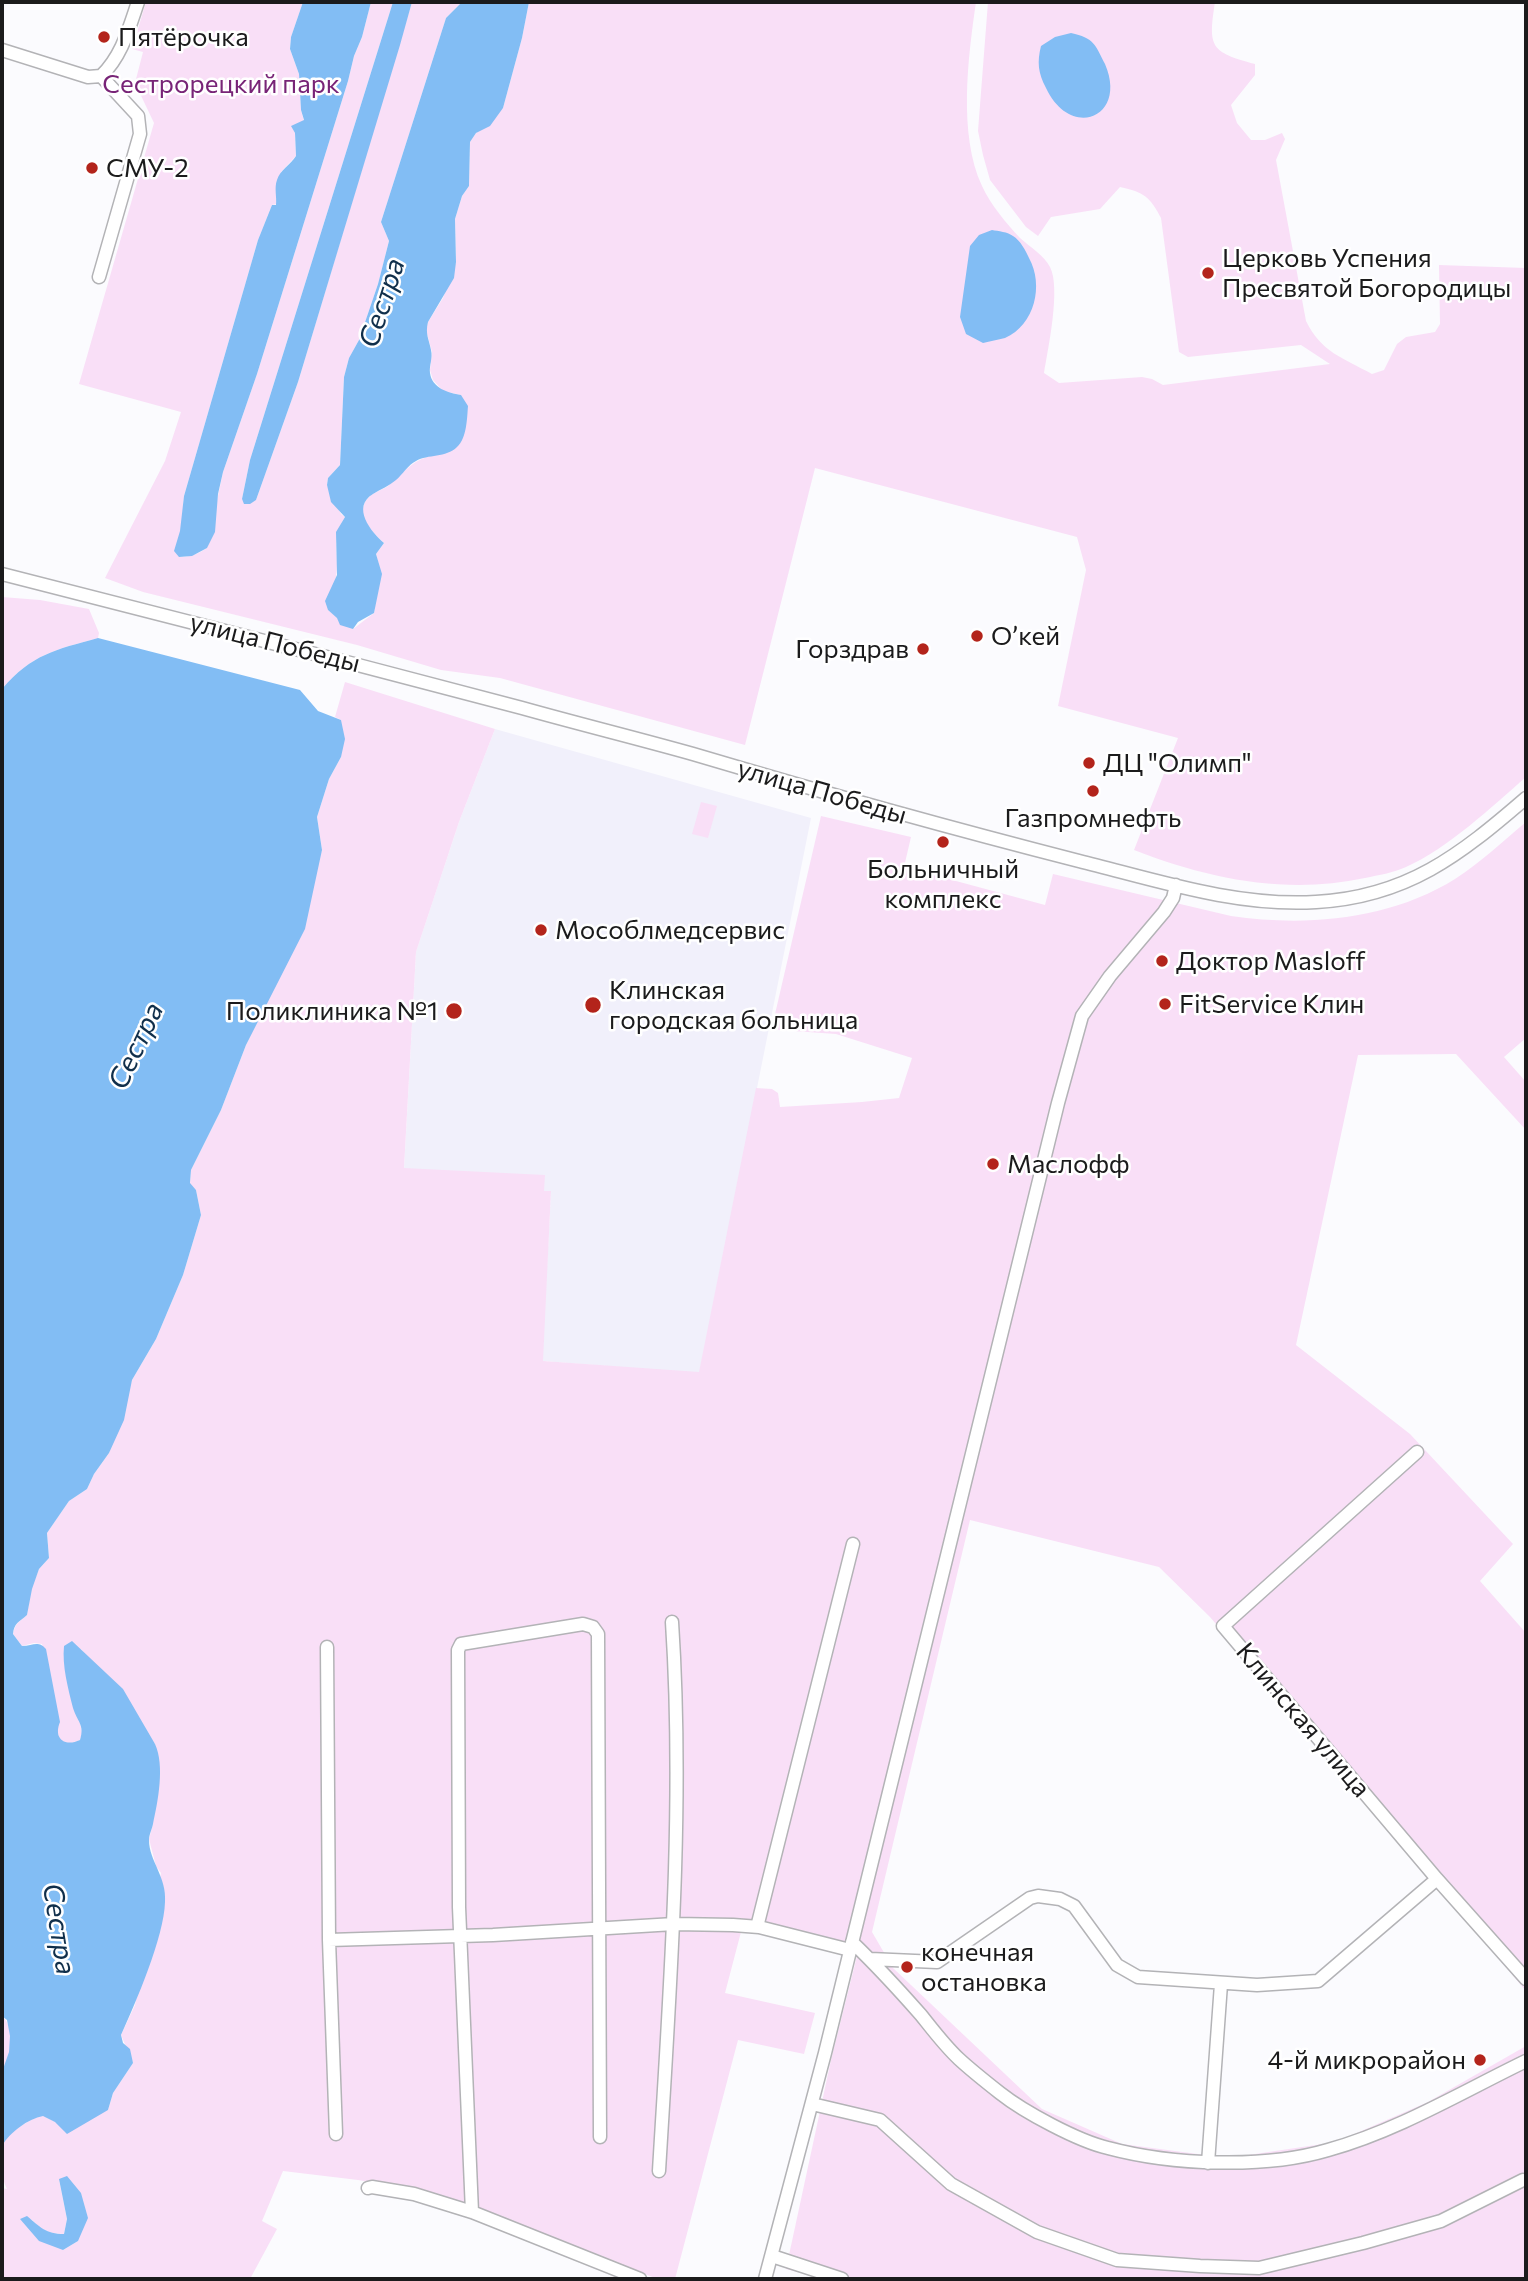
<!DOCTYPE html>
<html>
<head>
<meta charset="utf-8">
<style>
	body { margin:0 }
	#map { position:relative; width:1528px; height:2281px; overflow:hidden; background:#fbfbfe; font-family:Commissioner,sans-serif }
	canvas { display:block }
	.frame { position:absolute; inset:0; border:4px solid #1b1b1c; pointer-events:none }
</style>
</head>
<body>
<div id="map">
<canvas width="1528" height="2281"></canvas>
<div class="frame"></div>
</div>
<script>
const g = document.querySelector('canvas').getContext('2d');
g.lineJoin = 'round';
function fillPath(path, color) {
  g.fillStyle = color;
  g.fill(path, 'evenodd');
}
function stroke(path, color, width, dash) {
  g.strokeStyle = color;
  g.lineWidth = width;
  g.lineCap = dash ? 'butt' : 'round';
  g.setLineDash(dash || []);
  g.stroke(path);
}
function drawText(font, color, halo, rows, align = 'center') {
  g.font = font + ' Commissioner,sans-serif';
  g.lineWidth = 5;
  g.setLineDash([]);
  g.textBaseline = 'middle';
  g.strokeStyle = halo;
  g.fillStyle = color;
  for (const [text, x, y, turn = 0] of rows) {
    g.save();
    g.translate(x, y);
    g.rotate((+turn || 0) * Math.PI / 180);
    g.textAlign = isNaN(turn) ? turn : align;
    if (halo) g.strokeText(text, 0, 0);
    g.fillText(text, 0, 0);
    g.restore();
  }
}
const built = new Path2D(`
	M495,729L811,818L700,1373L542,1361L551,1192L404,1169L416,952L459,822Z`);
const green = new Path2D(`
	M146,2H303L291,37L290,49L299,74L301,110L304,121L292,127L295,133L296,156L281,172L276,193L277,204L272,205L258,240L184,496L179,557C190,557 198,554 207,548L223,472L257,374L348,81L354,56L362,37L371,2H393L250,460L242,499L245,504L256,500L298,382L412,2H462L446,18L381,222L389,241L378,284L359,340L349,358L344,377L340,465L328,478L327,485L341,514L345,517C330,540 340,554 336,577C334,588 330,599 328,610L353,629L374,613L380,569L376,554L384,543C372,532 353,513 369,497C374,492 382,490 388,486C402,475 410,462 427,457L461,395L443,391L433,380L430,370L432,352L426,330L428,322L443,298L456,262L455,219L462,196L469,186L470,142L476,133L503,108L522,38L529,2H976C968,57 958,134 982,186C990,204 1007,224 1020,238C1030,247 1044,255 1050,267C1061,288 1048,349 1044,373L1059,383L1142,377L1152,379L1163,385L1330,364L1301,345L1188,357L1179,352L1161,218C1150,197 1144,192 1120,187L1100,209L1051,217L1038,236L1026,227L990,180L983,155L978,131L988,2H1215C1208,47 1210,52 1255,64V75L1231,105L1237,123L1251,140H1265L1282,133L1285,139L1276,160L1306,321C1321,352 1343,358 1372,374L1384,370L1397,344L1406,337L1435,332L1440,324L1439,265L1526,268V777C1493,806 1447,849 1406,867C1393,873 1379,875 1365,878C1287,895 1208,879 1134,850L1178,738L1058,706L1086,570L1077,537L815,468L745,745L500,678L441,670L357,645L143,592L105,578L165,461L181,412L79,384L154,123L135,83L143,52L132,49Z
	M2,597L40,600L89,609L99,633L98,638C55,650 32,654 2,689Z
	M345,682L495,729L459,822L416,952L404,1168L545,1175L544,1191H551L543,1361L699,1372L756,1088L772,1089L778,1093L780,1107L862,1102L899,1098L912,1058L836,1034L779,1030L772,1027L821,816L911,837L904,867L1045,905L1053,874L1231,916C1306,927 1389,920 1455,879C1480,863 1503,841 1526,822V1038L1504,1057L1526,1082V1130L1456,1054L1358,1055L1296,1345L1410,1434L1513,1544L1480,1581L1526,1633V1991L1210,1617L1159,1567L970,1520L872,1932L893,1968L1042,2109L1122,2144L1228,2158L1336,2142L1428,2102L1526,2046V2279H824L786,2269L831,2060L857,1956L852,1942L741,1932L725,1993L815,2013L804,2054L738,2040L675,2279H658L421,2191L358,2180L283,2171L262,2221L277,2229L250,2279H2V2188L7,2189C1,2178 0,2158 2,2145C6,2133 32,2118 43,2115L55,2122L108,2110L113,2093L133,2063L121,2035L135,2005L161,1873L156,1866L149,1839L153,1824L155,1744L81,1649L79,1718L82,1733L80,1740C72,1744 66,1745 59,1739L42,1644L34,1643L22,1646L13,1634C15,1623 19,1622 27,1615L31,1589L39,1569L49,1558L47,1533L69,1501L87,1489L94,1474L109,1453L132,1380L156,1339L183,1275L201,1215L196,1190L190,1184L191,1170L221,1110L246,1045L270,994L322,850L317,817L329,779L341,757V720L335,717ZM59,2179L78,2241L63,2250L20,2219L32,2220C42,2231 50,2234 64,2234L67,2219Z
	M701,802L717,806L708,838L692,834Z
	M2,2016C16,2028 10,2058 2,2072Z`);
const water = new Path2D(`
	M303,2H371L362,37L354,56L348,81L257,374L223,472L218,494L215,532L207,548L192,556L179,557L174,551L180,531L184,496L258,240L272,205H276C277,197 274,188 277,180C280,170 290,165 296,156L295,133L291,126L304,120L301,110L299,74L290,49L291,37Z
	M393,2H412L400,45L298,382L256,500L250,504H244L242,499L250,460Z
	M462,2H529L522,38L503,108L490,126L476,133L470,142L469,186L462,196L455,219L456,262L454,278L428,322C425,334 429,339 431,350C433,358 429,366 430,373C432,388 448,393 461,395L468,406C467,418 467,438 457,447C446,458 428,454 416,461C408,465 403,474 396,480C389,486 381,489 373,494C351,507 371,532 384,543L376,554L382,574L374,613L358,622L353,629L340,625L337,618L328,610L325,601L337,575L336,532L345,517L331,502L327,485L328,478L340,465L344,377L349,358L359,340L378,284L389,241L381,222L446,18Z
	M1071,33C1094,38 1095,44 1105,64C1128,117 1071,141 1046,88C1038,73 1037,62 1041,46L1055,37Z
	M992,230C998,231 1008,232 1013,236C1020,240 1026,251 1029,258C1044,285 1035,325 1005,338C998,340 990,341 983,343L966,334L960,317L970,246L979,235Z
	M98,638L300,690L318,711L341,720L345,739L341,757L329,779L317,817L322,850L305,929L246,1045L221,1110L191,1170L190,1183L196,1190L201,1215L183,1275L156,1339L132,1380L124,1420L109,1453L94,1474L87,1489L69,1501L47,1533L49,1558L39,1569L32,1589L27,1615C19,1622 14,1623 13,1634L22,1646C33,1646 38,1640 46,1649L60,1722C53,1739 65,1747 80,1740C85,1725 77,1721 73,1708C68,1688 62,1666 64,1646L72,1641L123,1689L155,1744C165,1766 158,1801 153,1824C152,1829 149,1835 149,1840C149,1861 167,1877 165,1902C164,1937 136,2002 121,2035L123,2043L130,2049L133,2063L113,2093L108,2110L67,2134L55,2122L43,2116C28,2119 10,2132 2,2146V2072L9,2052L10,2036L7,2020L2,2016V689C32,654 55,650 98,638Z
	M67,2176L81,2193L88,2218L78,2241L63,2250L39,2241L20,2219L27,2216C40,2227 46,2234 64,2234L67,2219L59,2179Z`);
const minor = new Path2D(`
	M2,50L88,77L101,76C122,56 129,28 138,2
	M99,277L140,134L138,116L101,76
	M2,574C175,618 349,662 522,708C579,724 636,738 693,754C821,792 950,828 1079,861C1156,880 1236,907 1316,902C1407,897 1460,855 1526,798
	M1417,1452L1223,1626L1437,1879L1526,1979
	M327,1647L329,1940L336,2134
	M757,1927L853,1544
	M329,1940L493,1935L674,1924L733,1925L759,1927L850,1950
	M852,1942C876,1965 899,1990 921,2015C933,2030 945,2046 959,2059C972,2071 986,2082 1000,2093C1024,2112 1078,2141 1108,2148C1172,2165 1264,2169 1328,2150C1397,2131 1462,2092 1526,2061
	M870,1959L937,1962L1030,1898L1038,1896L1060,1899L1074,1906L1117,1965L1138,1977L1257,1985L1318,1981L1437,1879
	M812,2104L880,2120L951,2184L1037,2232L1117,2260L1200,2266L1259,2268L1363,2243L1441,2221L1523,2180
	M1208,2163L1221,1984
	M659,2171C670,1988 684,1805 672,1622
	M368,2188L372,2187L414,2194L472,2212L640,2279
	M472,2212L459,1907L458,1650L461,1644L583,1624L593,1627L598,1634L600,2137
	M772,2256L842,2279
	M765,2279L825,2053L1058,1103L1082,1016L1110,976L1164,912L1173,898L1176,885`);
const markers = [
	[104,37,7,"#b3241b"],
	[92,168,7,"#b3241b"],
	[1208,273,7,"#b3241b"],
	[977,636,7,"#b3241b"],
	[923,649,7,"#b3241b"],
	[1089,763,7,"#b3241b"],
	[1093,791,7,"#b3241b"],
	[943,842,7,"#b3241b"],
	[541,930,7,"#b3241b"],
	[1162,961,7,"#b3241b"],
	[1165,1004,7,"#b3241b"],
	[593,1005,9,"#b3241b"],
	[454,1011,9,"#b3241b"],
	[993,1164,7,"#b3241b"],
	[907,1967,7,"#b3241b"],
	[1480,2060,7,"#b3241b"]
];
const poiNames = [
	["Пятёрочка",118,37],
	["СМУ-2",106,168],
	["Церковь Успения",1222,258],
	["Пресвятой Богородицы",1222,288],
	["О’кей",991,636],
	["Горздрав",909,649,"right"],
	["ДЦ \"Олимп\"",1103,763],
	["Газпромнефть",1093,818,"center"],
	["Больничный",943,869,"center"],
	["комплекс",943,899,"center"],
	["Мособлмедсервис",555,930],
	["Доктор Masloff",1176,961],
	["Клинская",609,990],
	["городская больница",609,1020],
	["FitService Клин",1179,1004],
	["Поликлиника №1",438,1011,"right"],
	["Маслофф",1007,1164],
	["конечная",921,1952],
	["остановка",921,1982],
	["4-й микрорайон",1466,2060,"right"]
];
const parkNames = [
	["Сестрорецкий парк",221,84]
];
const streetNames = [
	["улица Победы",275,643,14],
	["улица Победы",822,792,16],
	["Клинская улица",1303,1720,50]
];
const waterNames = [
	["Сестра",382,303,-72],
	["Сестра",136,1046,-65],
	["Сестра",59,1929,81]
];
fillPath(built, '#f1f0fb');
fillPath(green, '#f9dff7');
fillPath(water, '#82bdf4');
stroke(minor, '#b3b3b6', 15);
stroke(minor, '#fff', 12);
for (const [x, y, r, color] of markers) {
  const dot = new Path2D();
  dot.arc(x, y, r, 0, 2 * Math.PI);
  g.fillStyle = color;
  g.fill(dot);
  stroke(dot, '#fff', 2.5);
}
drawText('26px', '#1b1b1c', '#fff', poiNames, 'left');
drawText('26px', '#782477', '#fff', parkNames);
drawText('26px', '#1b1b1c', '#fff', streetNames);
drawText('italic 28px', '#102f4b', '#fff', waterNames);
</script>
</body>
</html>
